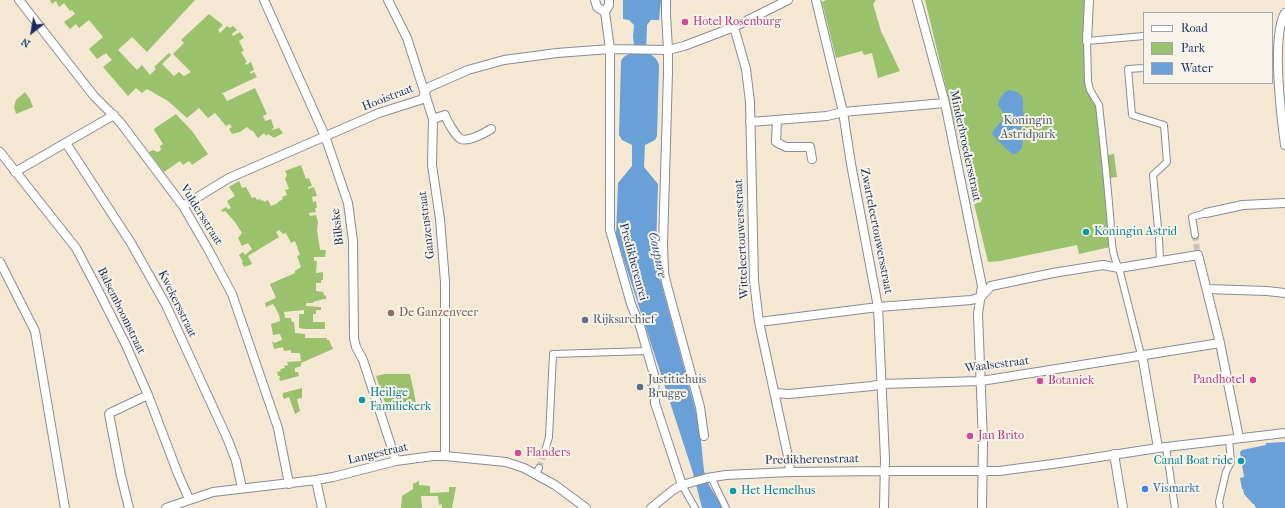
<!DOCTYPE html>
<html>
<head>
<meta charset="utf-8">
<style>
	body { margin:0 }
	#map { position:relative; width:1285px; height:508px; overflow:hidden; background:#f5e8d3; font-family:"IM FELL French Canon",serif }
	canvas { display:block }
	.legend { position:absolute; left:1143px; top:12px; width:130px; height:72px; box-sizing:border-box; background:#f7f3e8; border:1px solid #9fa5b1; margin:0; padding:5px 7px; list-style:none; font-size:12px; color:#1b2f5e }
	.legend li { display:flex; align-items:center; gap:8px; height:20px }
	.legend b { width:20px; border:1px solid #9fa5b1 }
	.north { position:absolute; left:12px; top:12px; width:40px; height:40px; -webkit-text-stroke:3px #f7f3e8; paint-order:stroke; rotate:211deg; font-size:11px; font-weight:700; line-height:16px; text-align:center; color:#1b2f5e }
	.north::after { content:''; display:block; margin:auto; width:14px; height:18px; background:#1b2f5e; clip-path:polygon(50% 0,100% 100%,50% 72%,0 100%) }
</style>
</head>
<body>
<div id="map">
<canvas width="1285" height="508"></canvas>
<ul class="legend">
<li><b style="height:5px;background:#fff"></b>Road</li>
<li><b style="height:11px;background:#9ac16c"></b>Park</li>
<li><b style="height:11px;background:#69a0d7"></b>Water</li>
</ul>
<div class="north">N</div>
</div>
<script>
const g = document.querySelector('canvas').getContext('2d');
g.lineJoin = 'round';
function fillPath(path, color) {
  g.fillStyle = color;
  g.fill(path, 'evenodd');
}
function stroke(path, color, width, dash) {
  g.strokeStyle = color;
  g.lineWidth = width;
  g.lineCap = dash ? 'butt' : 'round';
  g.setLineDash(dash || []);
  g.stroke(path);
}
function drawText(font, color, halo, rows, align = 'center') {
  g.font = font + ' "IM FELL French Canon",serif';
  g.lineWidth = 4;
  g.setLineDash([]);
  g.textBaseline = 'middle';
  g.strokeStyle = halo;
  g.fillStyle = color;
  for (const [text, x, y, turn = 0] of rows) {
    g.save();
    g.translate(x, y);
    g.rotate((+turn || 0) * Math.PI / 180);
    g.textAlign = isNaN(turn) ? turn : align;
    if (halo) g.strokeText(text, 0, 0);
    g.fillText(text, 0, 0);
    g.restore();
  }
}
const green = new Path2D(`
	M50,0H195L147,52L132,37L118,50L137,70L142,65L150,75L156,69L154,67L169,53L171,55L162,64L174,76L179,72L184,76L191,72L173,54L184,43L181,40L209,14L223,25L218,30L220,33L227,26L230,28L233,26L237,30L232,34L233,36L240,32L244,38L239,41L244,51L241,52L247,62L245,63L246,65L251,62L254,70L250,72L251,74L254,72L257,77L223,93L222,92V94H223L227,101L255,88L267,114L263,116L265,121L271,119L274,128L272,129V130L279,128L283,133L274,138L268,134L266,136L264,133L258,138L252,130L251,131L247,127L240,132L232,134L229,129L232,127L230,124L226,126L215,113L208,118L199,108L187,118L168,101L147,89L142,93L136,88L128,96L103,67L112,60L106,53L97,59L89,49L103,37L89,20L79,28L76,24L70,29L64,22L75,14L72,10L70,11L64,3L59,7L56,1L52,4Z
	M826,0H876L873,4L881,31L900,71L878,78L872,53L864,55L862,51L836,58L822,2Z
	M925,0H1087L1084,68L1087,88L1098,109L1110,247L1079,254L1077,245L1000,261L988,262Z
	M25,92L30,99L33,107L16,114L14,107L16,100Z
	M176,114L192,131L208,154L192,165L189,161L183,165L180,161L164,172L149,152L153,150L155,151L158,152L161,150L160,146L163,144L154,130L155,128Z
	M1114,154L1117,177L1110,178L1107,155Z
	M301,165L306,179L309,178L312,186L308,187V189L314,187L317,196L312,197L313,202L316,201L317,208H315L316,212L309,213L310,216L316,215L318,222L317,230L320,250H326L325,257H314V261H317L316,273L323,272V280H321V283H316V291L323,292L324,295L326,296V299C321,299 317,301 313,302V303H306V306L321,307V310H316V314H313V322H325V329H305L299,328V314H304V310L284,312L285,318H291L292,322H294L295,333L305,334V338H327V340H329L333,349L301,363V366L295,368V372H298L299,376L280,381L279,378L280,377V376H278L277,372L281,371L280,369L285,368L284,366L288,365L287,362L301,361L300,353H291V350L284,351L283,347L274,349L272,341L274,343L282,340L280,334L273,335L271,324L280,321C280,315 277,310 273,304L266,307L265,303L276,298L270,284L295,273V271L301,267L297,256L300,255L295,241L291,243L286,233L283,234L279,230L276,232L279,237L248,256L252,264L244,267L242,263L243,262L239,255L243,252L245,255L252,249L248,243L242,246L238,238L242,233L235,222L225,211L223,212L221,210L226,207L228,209L231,208L227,201L235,196L229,187L239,181L242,188L246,187L252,198L255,197L257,200L260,199L261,201L263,200L264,202L268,200L271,206L278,203V202L283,199L282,197L287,195L285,190L289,189L285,179L287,175L285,171Z
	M385,374H410L416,403L387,409L376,376Z
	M302,388V398L297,399L300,411L295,414L289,397L284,399L282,395H283V393Z
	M419,481V485L430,486V493L449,492V487H456L452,508H442V504L439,505L438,496H421L422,508H401L402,496L413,489V484Z`);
const water = new Path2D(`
	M623,0H661L659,20H651L647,25L646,53C653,55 657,58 659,65L657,136L655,140L645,145L644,167L658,184L656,252L659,275L697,416L700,431L704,471L709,485L723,508H702L693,473L616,236L618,183L632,166V145L622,140L619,135L621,61C624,55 629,54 635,52L633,37L634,25L629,20L623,19Z
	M1009,90C1023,92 1024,98 1023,110C1023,113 1025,116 1025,119C1024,122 1022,125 1021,128C1019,137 1029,145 1016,154C1015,154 1014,154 1013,154C1010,153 994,137 992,134C994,127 1001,124 1004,117L1002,111L998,105C1000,97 1002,93 1009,90Z
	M1285,442V508H1256L1254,504H1253L1244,494L1243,489H1242L1240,478L1244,477L1240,452L1242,450L1266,445V443Z`);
const pedestrianTunnel = new Path2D(`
	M1195,235L1197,250
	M539,468L545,451`);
const pedestrian = new Path2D(`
	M1144,68L1128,69L1132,115L1164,125L1167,162L1153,175L1158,228
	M1195,235L1192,217L1206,213
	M1159,239L1160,261
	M1141,355L1119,268C1110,252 1112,233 1110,215C1107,178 1103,141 1099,105L1090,90L1088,81L1087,41L1144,36
	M1166,447L1175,508
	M545,451L549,437L553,354L647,351
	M536,474L539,468
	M711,477L726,508
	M682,485L695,508
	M1220,508L1219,502L1226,472L1231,462L1229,439`);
const minor = new Path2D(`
	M19,0L94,96L120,122L183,206L208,249L232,294L278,428L289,484
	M264,0L325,136L348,203L353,241L354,338L356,347L363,360L396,461
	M388,0L407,38L433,119L432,165L440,219L445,282V456
	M595,0L597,7L605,12
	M609,0V5L605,12L610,49V230L631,304L640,326L654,375L655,403L682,485
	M666,0V14L668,50V73L663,245L664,272L666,282L700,407L704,436
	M816,0L843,112L851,164L878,307L885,459L884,508
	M917,0L945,103L982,286L978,314L983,442L982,508
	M1285,13C1271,38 1281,115 1285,145
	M734,27L746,69L750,102L754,281L759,322L789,461L790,472
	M1087,41L1089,0
	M433,119L445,115C447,121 456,137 461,139C468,142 485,133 491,129
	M777,120L776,142L786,147H810L812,159
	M750,122L827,116L843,112L945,103
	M66,143L131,243L166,305L228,440L236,461L242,488
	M0,152L76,248L97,288L126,345L148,395L178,474L189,499
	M15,172L114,115
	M183,206L229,178L379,113L420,100L423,98L427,88L468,70L504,60L557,53L610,49L668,50L684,46L734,27L788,0
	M1206,213L1243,205L1285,203
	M0,262L35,331L65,508
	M1207,289L1267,291L1285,293
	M981,297L991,286L1053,273L1103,265L1119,268L1198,255L1220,343L1239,438
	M759,322L878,307L971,300L981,297
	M1141,355L1143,360L1158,448
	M775,393L789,394L872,386L882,384L981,381L1220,343
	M1114,454L1123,508
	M316,480L322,508
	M129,508L121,476L109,414L110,413L148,395
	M166,508L213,492L316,480L333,477L396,461L433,456H445L506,462L524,468L555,485L586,508
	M651,508L673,490L682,485L707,478L726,475L790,472L885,471H999L1060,463L1158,448L1285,433`);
const markers = [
	[685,22,4,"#d1479c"],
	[1086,232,4,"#0f9aa8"],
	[391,313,4,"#8d6e63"],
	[585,320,4,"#5c6f8a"],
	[1253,380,4,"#d1479c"],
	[1040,381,4,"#d1479c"],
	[640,387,4,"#5c6f8a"],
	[362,400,4,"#0f9aa8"],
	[970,436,4,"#d1479c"],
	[518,453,4,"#d1479c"],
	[1241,461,4,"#0f9aa8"],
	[1145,489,4,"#3f7fe0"],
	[733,491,4,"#0f9aa8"]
];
const hotelNames = [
	["Hotel Rosenburg",693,22],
	["Pandhotel",1245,380,"right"],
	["Botaniek",1048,381],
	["Jan Brito",978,436],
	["Flanders",526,453]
];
const streetNames = [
	["Hooistraat",388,98,-21],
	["Minderbroedersstraat",965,146,78],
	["Vuldersstraat",201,215,58],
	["Ganzenstraat",427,225,-97],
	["Bilkske",338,227,-97],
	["Zwarteleertouwersstraat",876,231,79],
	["Witteleertouwersstraat",742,239,-93],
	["Predikherenrei",633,262,75],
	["Kwekersstraat",177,304,64],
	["Balsemboomstraat",121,311,64],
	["Waalsestraat",997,365,-7],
	["Langestraat",378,454,-13],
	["Predikherenstraat",812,460,-1]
];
const parkNames = [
	["Koningin",1028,121],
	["Astridpark",1028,135]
];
const cultureNames = [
	["Koningin Astrid",1094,232],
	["Heilige",370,393],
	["Familiekerk",370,407],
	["Canal Boat ride",1233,461,"right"],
	["Het Hemelhus",741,491]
];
const educationNames = [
	["De Ganzenveer",399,313]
];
const serviceNames = [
	["Rijksarchief",593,320],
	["Justitiehuis",648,380],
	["Brugge",648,394]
];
const shopNames = [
	["Vismarkt",1153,489]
];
const waterNames = [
	["Coupure",657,255,78]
];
fillPath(green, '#9ac16c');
fillPath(water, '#69a0d7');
stroke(pedestrianTunnel, '#c9c3bc', 6, [6, 3]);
stroke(pedestrian, '#888c98', 8);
stroke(minor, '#888c98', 10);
stroke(pedestrian, '#fff', 6);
stroke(minor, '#fff', 8);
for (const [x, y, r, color] of markers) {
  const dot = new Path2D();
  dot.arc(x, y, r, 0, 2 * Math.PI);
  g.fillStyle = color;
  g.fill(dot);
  stroke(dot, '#f7f3e8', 1.5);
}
drawText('12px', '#b23c85', '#f7f3e8', hotelNames, 'left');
drawText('12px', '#1b2f5e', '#f7f3e8', streetNames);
drawText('12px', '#415b62', '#f7f3e8', parkNames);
drawText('12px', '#0d838f', '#f7f3e8', cultureNames, 'left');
drawText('12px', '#785e54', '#f7f3e8', educationNames, 'left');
drawText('12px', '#4e5e75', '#f7f3e8', serviceNames, 'left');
drawText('12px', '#366cbe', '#f7f3e8', shopNames, 'left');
drawText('italic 13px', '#365788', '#f7f3e8', waterNames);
</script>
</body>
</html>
